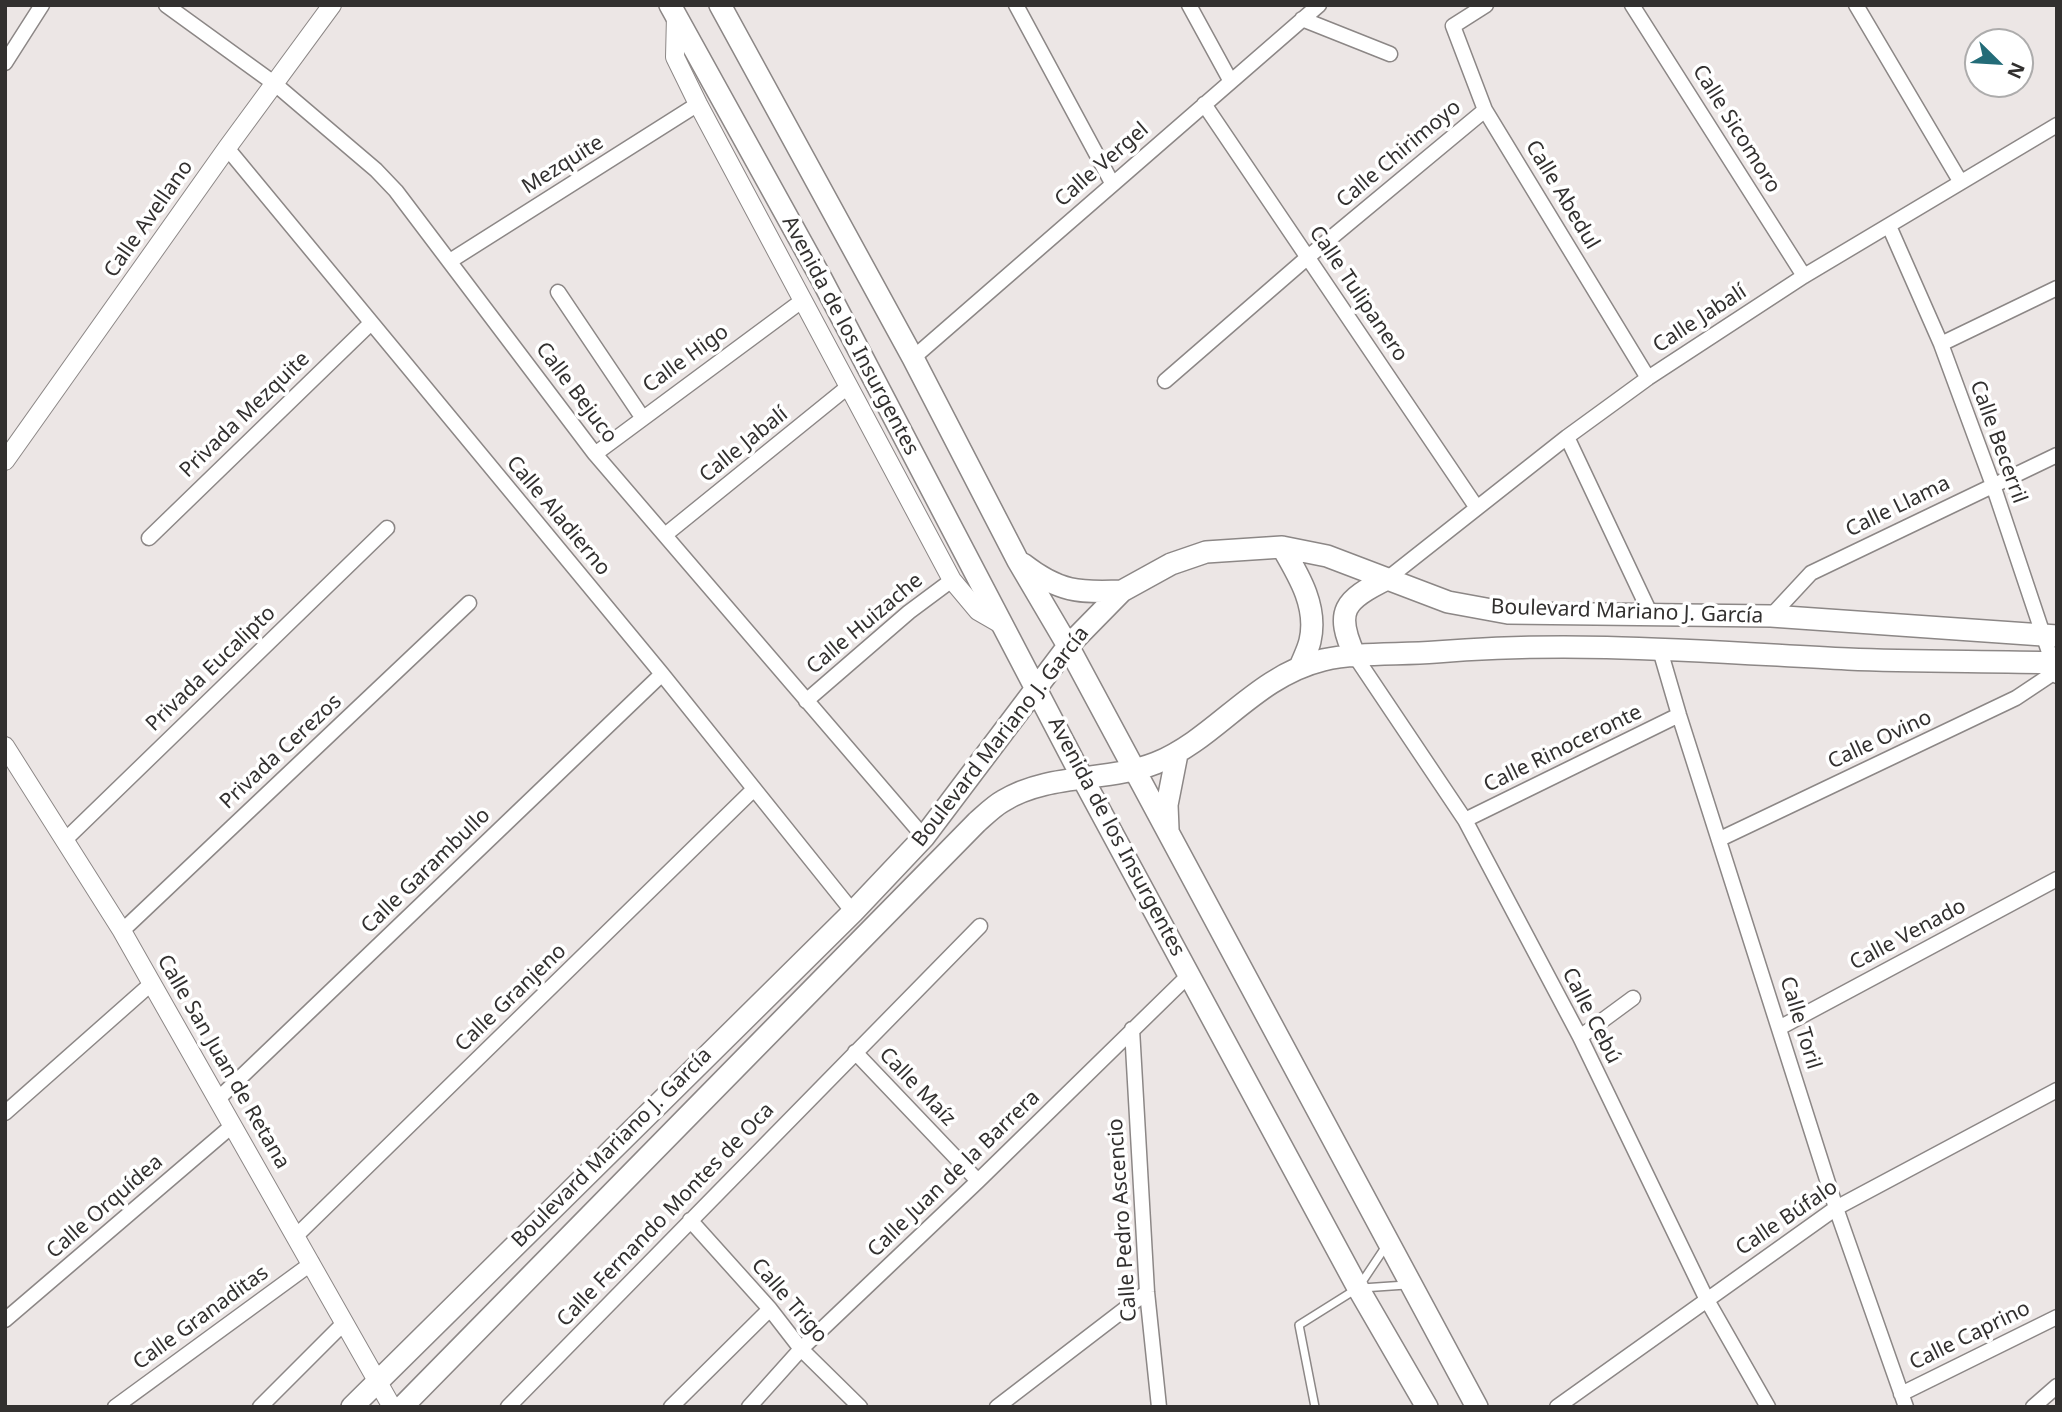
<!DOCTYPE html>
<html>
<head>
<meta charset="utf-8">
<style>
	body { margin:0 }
	#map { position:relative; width:2062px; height:1412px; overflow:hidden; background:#ece6e5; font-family:"Noto Sans",sans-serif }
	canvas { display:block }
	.frame { position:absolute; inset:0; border:7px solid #32302f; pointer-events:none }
	.north { position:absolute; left:1964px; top:28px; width:70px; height:70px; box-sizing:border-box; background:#fff; border:2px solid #adacac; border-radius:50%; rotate:114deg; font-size:19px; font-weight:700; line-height:28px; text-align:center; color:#32302f }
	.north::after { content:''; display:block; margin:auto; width:24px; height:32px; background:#236c78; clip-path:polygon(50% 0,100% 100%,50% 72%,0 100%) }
</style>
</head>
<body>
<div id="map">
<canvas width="2062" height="1412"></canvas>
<div class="frame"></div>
<div class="north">N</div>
</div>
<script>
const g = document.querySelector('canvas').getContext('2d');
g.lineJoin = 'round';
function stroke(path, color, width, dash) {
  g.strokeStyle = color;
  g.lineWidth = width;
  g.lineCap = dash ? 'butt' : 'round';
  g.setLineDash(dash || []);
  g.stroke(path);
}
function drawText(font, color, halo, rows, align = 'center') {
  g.font = font + ' "Noto Sans",sans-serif';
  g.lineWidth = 7;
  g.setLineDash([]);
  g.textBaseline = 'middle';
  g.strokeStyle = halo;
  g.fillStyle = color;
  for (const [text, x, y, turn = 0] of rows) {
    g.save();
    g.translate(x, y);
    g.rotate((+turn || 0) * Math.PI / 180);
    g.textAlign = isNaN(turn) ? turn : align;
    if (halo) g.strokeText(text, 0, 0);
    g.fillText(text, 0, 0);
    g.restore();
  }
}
const service = new Path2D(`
	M1362,1288L1406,1285
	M1315,1407L1299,1325L1358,1288L1386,1246`);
const minor = new Path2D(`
	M166,5L275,84L376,170L396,191L595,454L924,837
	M1016,5L1112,183
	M1189,5L1230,80
	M1486,5L1453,26L1485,110L1648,378
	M1632,5L1804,276
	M1856,5L1960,181
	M1302,19L1390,54
	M5,63L42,5
	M1204,104L1477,508
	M227,148L662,674L853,912
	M1889,226L1941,344L1993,485L2057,676
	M450,261L698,104
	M558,292L642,417
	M1941,344L2057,288
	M913,358L1319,5
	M1165,381L1308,257L1485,110
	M1567,437L1651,615
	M595,454L803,300
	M665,535L849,386
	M149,538L371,323
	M1387,579L1567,437L1648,378L1804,276L2057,125
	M1771,616L1811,573L2057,455
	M1660,650L1679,715L1836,1208L1906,1407
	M1355,656L1465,820L1580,1037L1707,1300L1768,1407
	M806,701L909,612L952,580
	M1465,820L1679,715
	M1720,839L2016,698L2055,672
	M65,840L387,528
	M122,931L469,603
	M1779,1028L2057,879
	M1132,1029L1147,1292L1159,1407
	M1580,1037L1633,998
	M855,1052L978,1181
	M218,1099L662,674
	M5,1113L152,983
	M690,1220L770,1309L801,1349L860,1407
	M296,1236L754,789
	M5,1320L233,1125
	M1901,1394L2057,1317
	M115,1407L312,1263
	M260,1407L345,1322
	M508,1407L980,926
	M671,1407L770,1309
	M749,1407L801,1349L978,1181L1190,974
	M997,1407L1147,1292
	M1557,1407L1836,1208L2057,1090
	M2033,1407L2057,1386`);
const tertiary = new Path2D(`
	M676,16L675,57L698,104L952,580L978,611L1004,626
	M5,461L227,148L332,5
	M5,746L122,931L392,1407`);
const primary = new Path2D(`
	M670,5L821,278L1083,779L1358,1288L1427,1407
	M720,5L913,358L1018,561L1068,646L1477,1407
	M1282,547C1299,576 1318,607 1310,641C1308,650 1303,659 1300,667
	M1023,564C1059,592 1079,593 1122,591
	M1355,656C1334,611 1344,600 1387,579
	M1168,829L1167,805L1177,754
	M352,1407L853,912L924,837L1068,646L1122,591L1171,564L1206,552L1282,547L1327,556L1448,602L1508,613L1771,616L2057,636
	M402,1407L977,822C985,815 994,806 1003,801C1048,773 1108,782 1156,763C1217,738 1254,677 1323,660C1358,652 1399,655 1436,652C1573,640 1711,652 1848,659C1917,662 1987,661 2057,663`);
const streetNames = [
	["Calle Sicomoro",1736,129,58],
	["Calle Chirimoyo",1399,154,-40],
	["Mezquite",563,165,-32],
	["Calle Vergel",1102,165,-41],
	["Calle Abedul",1562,195,59],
	["Calle Avellano",149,219,-55],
	["Calle Tulipanero",1358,294,56],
	["Calle Jabalí",1700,319,-33],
	["Avenida de los Insurgentes",850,336,62],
	["Calle Higo",686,359,-36],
	["Calle Bejuco",576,393,53],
	["Privada Mezquite",245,415,-44],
	["Calle Becerril",1998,442,70],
	["Calle Jabalí",744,445,-39],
	["Calle Llama",1898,507,-26],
	["Calle Aladierno",558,516,50],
	["Boulevard Mariano J. García",1627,612,2],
	["Calle Huizache",865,624,-40],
	["Privada Eucalipto",211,669,-44],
	["Boulevard Mariano J. García",1001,737,-52],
	["Calle Ovino",1880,740,-25],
	["Calle Rinoceronte",1563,749,-26],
	["Privada Cerezos",281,752,-43],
	["Avenida de los Insurgentes",1116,837,62],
	["Calle Garambullo",426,871,-44],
	["Calle Venado",1908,935,-28],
	["Calle Granjeno",511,998,-44],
	["Calle Cebú",1591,1016,63],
	["Calle Toril",1800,1023,73],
	["Calle San Juan de Retana",223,1062,60],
	["Calle Maíz",917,1087,46],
	["Boulevard Mariano J. García",612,1148,-45],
	["Calle Juan de la Barrera",954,1174,-44],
	["Calle Orquídea",105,1207,-41],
	["Calle Fernando Montes de Oca",666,1215,-46],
	["Calle Búfalo",1787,1218,-34],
	["Calle Pedro Ascencio",1123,1220,-94],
	["Calle Trigo",789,1301,49],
	["Calle Granaditas",201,1318,-36],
	["Calle Caprino",1970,1336,-26]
];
stroke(service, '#8c8786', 10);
stroke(minor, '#8c8786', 17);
stroke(tertiary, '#8c8786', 20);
stroke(primary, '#8c8786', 24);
stroke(service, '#fff', 7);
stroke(minor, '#fff', 14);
stroke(tertiary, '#fff', 18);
stroke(primary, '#fff', 21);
drawText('21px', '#32302f', '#fff', streetNames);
</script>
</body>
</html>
